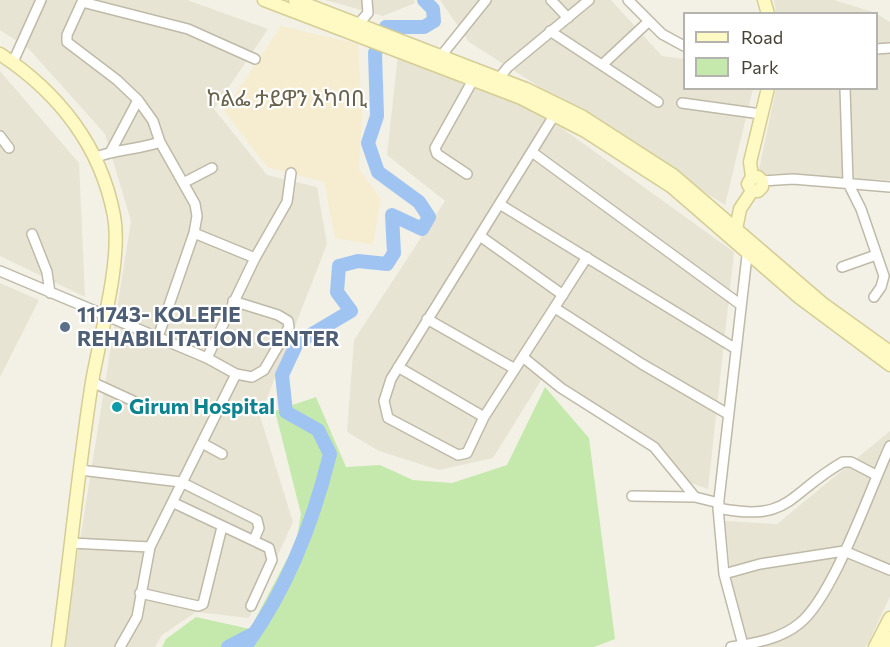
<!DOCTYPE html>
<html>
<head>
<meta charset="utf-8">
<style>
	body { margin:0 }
	#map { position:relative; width:890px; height:647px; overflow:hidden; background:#f3f1e6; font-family:Commissioner,sans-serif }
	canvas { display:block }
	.legend { position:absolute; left:683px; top:12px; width:195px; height:78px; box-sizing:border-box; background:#fff; border:2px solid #b5b3ae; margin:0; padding:8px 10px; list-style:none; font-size:18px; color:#464235 }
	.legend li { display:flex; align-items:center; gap:12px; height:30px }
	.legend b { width:30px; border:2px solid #b5b3ae }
</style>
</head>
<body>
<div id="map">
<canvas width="890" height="647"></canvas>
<ul class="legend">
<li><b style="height:8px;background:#fff9c4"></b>Road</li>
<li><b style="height:16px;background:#c5e9ad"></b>Park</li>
</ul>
</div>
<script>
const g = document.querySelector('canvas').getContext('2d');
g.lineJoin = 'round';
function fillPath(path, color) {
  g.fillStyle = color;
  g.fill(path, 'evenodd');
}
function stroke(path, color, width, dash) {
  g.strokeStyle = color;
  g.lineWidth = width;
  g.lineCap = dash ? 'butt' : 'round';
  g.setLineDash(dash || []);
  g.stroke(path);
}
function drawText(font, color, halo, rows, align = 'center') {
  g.font = font + ' Commissioner,"Noto Sans Ethiopic",sans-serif';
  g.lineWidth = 4.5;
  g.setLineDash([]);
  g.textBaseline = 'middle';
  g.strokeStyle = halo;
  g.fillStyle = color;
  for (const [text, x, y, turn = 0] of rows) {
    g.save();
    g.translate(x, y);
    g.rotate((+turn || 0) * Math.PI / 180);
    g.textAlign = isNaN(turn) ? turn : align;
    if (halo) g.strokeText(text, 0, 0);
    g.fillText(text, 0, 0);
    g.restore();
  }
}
const residential = new Path2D(`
	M0,0H187L268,29L214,109L267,175L317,187L327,244L260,416L293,522L249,618L196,612L162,635L155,647H63L131,221L105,134L29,49L0,30Z
	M325,0H414L415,3L383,16Z
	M440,0H611L662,56L684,59V88L753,89L725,205L469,42Z
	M774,0H834L876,13H776Z
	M877,14L890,22V180L758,174L776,89L876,88Z
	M399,45L541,113L734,252L708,489L683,480L662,447L545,374L493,458L439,470L379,451L347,432L354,340L445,201L387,155Z
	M0,71L79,163L85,297L0,256Z
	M0,283L39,300L0,377Z
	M890,431V596L869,642L865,647H747L732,584L725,521L777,524Z`);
const commercial = new Path2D(`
	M281,26L358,44L362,112L359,169L381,199L373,245L335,238L324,182L267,167L224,111Z`);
const green = new Path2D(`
	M545,387L589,438L615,639L594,647H162L166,639L196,617L250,629L296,542L301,514L275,411L316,397L346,467L380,465L413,480L452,483L507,465Z`);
const river = new Path2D(`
	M228,647L253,634
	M245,647C287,590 313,523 330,454L318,430L286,412L282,375L297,343L351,311L337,292L339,266L358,261L387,264L394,253L392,215L422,229L429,217L419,202L378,172L368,143L377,116L375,53L386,27H424L434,21L433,9L424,0`);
const minor = new Path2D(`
	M83,0L67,35V42L117,80L138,100L153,121L160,142L195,204L197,216L194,233L158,337
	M551,0L568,18
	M628,0L662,34L684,46
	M82,2L188,29L255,59
	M355,28L368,13L367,0
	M550,31L658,102
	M876,49L890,48
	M441,56L486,0
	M13,62L41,0
	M603,64L648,22
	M495,83L508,67L589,0
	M845,88L848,183L861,209L884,276L881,287L874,297
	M682,103L761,114
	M555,114L391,379L384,401L388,418L458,455L467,453L484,417L587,257
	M0,136L9,148
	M111,151L138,100
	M532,152L741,305
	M94,158C115,149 138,150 160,142
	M467,174L437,154L435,148L473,80
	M762,181L793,179L890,187
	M185,182L212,168
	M501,205L736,349
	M194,233L255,258
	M32,234L47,272L50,293
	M480,236L563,295
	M842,267L876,255
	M0,271L207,358L236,374L252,377L264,370L289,327L288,321L278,315L233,301
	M555,308L642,364L728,414
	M427,319L515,369
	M207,358L255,258L287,202L291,173
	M524,358L561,388L654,447L695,497
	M398,367L484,417
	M92,382L142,405
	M202,443L222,454
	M80,470L181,482L257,520L259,528L254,540
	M632,496L695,497L719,503
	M174,503L269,548L272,560L251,606
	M718,508C791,523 788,493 843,462H851L876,475
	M71,543L150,547
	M724,574L760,564L844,551L890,570
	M140,593L198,606L203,604L222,527
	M743,645L724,574L718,508L748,247
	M120,647L137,617L150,547L236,374
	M731,647C756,643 781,639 800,623C834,595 870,489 890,446`);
const secondary = new Path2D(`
	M264,0L521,98L585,131L672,187L800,298L890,365
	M295,0L526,89L583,117L673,175L822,303L890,352
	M764,0L768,14
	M0,54C58,92 101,146 114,216C122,261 100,335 92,382C78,470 70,559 58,647
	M752,177H758L762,181V187L758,191H752L748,184L752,177L750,162L768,88
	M735,234L740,209L752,191
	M875,647L890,618
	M885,647L890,638`);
const markers = [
	[65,327,6,"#5c6f8a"],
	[117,407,6,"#0f9aa8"]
];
const serviceNames = [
	["111743- KOLEFIE",77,315],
	["REHABILITATION CENTER",77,339]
];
const cultureNames = [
	["Girum Hospital",129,407]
];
const neighbourhoodNames = [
	["ኮልፌ ታይዋን አካባቢ",287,99]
];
fillPath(residential, '#e7e4d3');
fillPath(commercial, '#f6ecd0');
fillPath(green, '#c5e9ad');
stroke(river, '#a0c4f2', 14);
stroke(minor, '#bfbaa8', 12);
stroke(secondary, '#d5cd94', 15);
stroke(minor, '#fff', 9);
stroke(secondary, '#fff9c4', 12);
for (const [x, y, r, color] of markers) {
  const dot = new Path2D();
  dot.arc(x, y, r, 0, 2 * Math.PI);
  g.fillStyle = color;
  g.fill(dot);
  stroke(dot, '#fff', 2);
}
drawText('bold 21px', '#4e5e75', '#fff', serviceNames, 'left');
drawText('bold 21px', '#0d838f', '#fff', cultureNames, 'left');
drawText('22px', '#69624c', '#fff', neighbourhoodNames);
</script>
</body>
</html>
